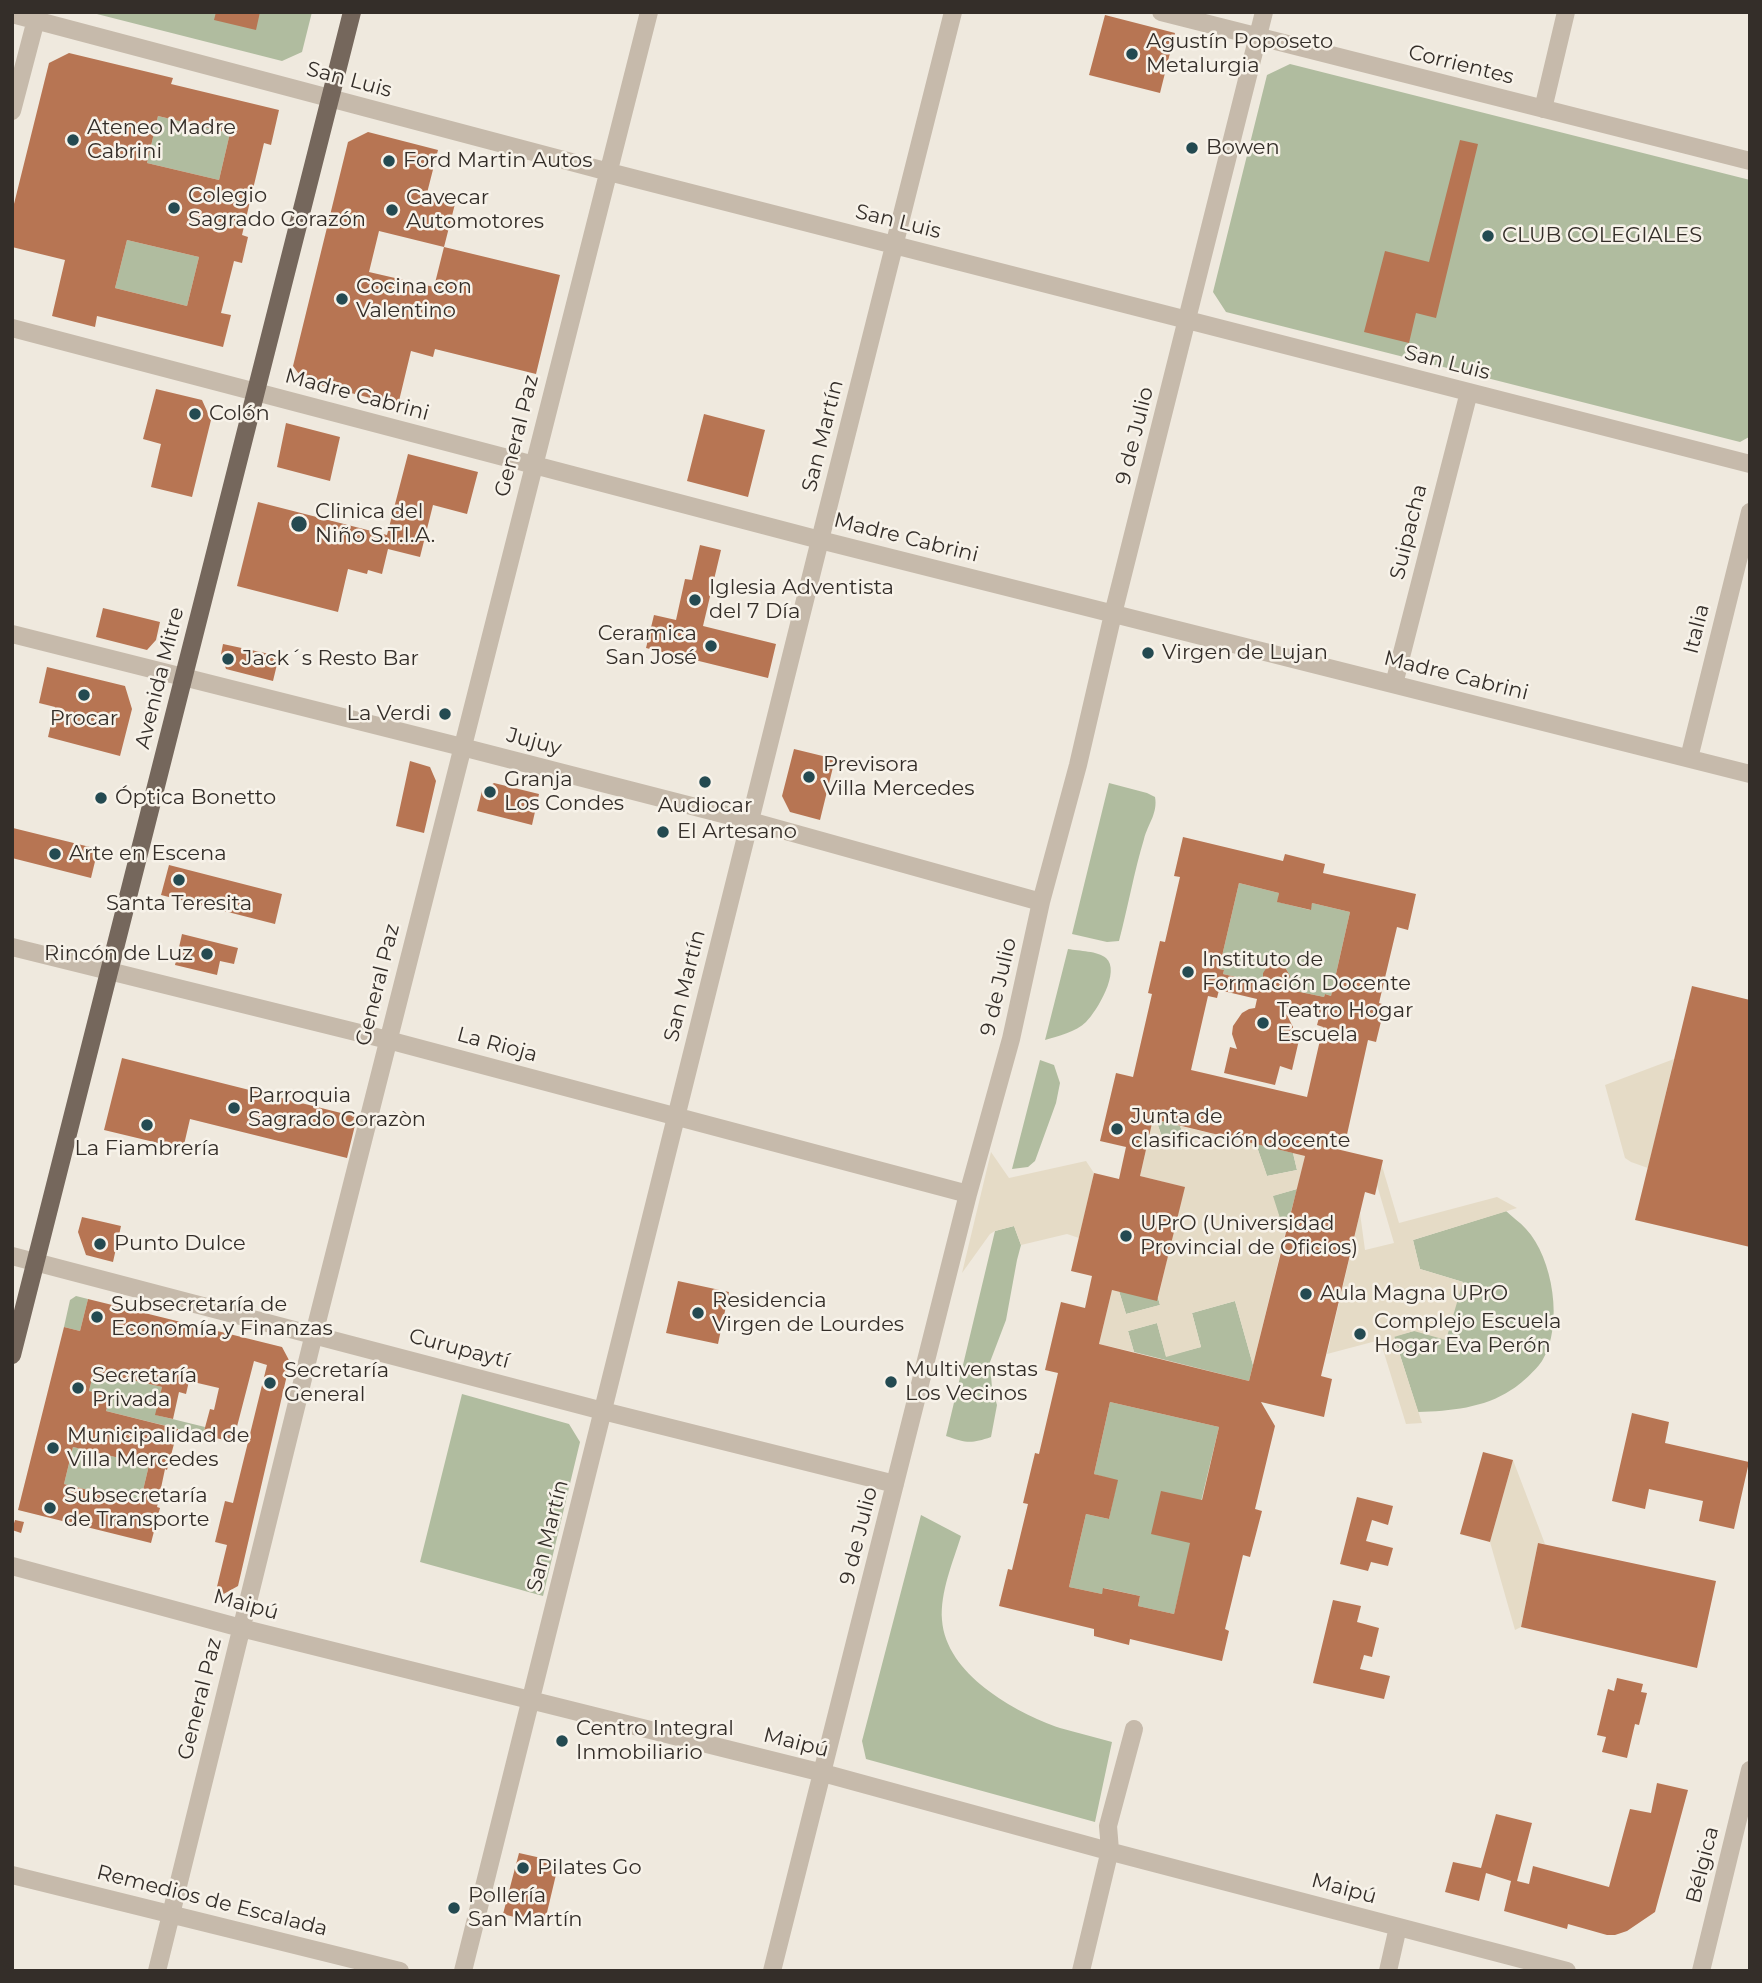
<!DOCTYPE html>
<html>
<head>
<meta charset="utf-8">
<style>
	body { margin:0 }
	#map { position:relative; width:1762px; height:1983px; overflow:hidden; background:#efe9de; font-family:Montserrat,sans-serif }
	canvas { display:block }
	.frame { position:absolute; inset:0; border:14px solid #342e29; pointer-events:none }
</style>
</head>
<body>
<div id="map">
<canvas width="1762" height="1983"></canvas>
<div class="frame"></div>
</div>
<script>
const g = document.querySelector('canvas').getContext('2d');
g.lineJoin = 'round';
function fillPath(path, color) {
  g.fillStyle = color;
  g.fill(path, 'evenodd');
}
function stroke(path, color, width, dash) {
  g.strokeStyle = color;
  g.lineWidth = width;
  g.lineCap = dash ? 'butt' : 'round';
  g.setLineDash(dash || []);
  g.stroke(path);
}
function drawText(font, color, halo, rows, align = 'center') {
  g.font = font + ' Montserrat,sans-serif';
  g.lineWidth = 5;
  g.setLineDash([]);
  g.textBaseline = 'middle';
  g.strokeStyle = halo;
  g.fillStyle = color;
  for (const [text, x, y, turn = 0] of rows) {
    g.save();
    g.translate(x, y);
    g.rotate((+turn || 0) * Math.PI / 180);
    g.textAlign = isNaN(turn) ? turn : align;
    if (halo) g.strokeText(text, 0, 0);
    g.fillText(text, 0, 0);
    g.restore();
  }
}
const green = new Path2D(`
	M89,12H312L302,52L282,61Z
	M1290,64L1750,180L1749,437L1740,442L1226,312L1213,292L1267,75Z
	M158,116L230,133L219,180L147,163Z
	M127,240L199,257L187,306L115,288Z
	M1109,783L1147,793L1155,797C1158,813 1148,824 1144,839C1134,872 1128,907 1119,941L1107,942L1072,934Z
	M1239,883L1279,893L1278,902L1310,910L1312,903L1350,912L1331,996L1325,994L1324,997L1281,988L1286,984L1290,976L1285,967L1280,964L1263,973V979L1266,984L1223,974L1224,970L1219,969Z
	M1068,949C1079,951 1098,951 1106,958C1121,971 1097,1011 1086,1022C1076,1032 1058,1036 1045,1040Z
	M1040,1060L1054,1065L1060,1083L1056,1103L1035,1161L1028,1167L1012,1169Z
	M1156,1120L1180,1126L1185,1139L1165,1145Z
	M1256,1144L1293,1153L1297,1170L1267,1176Z
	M1297,1189L1285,1234L1272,1196Z
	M1506,1211C1512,1217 1520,1222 1526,1229C1553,1258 1564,1325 1542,1361C1537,1369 1520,1385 1511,1390C1484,1408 1450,1411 1418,1412L1394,1336L1414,1331L1463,1282L1420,1269L1413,1240Z
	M1014,1226L1021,1245L1017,1260L1006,1320L990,1362L992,1388L997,1405L991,1437C971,1444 966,1443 946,1436L995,1231Z
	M1119,1291L1158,1298L1160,1305L1126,1314Z
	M76,1296L88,1299L80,1331L64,1327L70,1300Z
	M1235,1301L1253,1365L1249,1381L1134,1352L1128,1331L1157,1323L1166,1356L1201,1347L1192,1313Z
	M94,1371L162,1387L156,1415L205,1427L203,1435L106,1411L110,1396L89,1391Z
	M462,1394L569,1424L580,1442L543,1596L420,1562Z
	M1110,1402L1219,1427L1174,1614L1138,1606L1140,1596L1104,1588L1102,1594L1069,1587L1086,1514L1109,1519L1117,1481L1094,1474Z
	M73,1447L149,1465L140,1503L64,1484Z
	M921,1515L961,1536C953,1562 940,1592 942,1620C946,1674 1014,1712 1060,1728C1077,1733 1095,1737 1112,1742L1095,1822L866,1759L862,1741Z`);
const plaza = new Path2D(`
	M1674,1059L1648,1168L1631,1162L1625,1158L1605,1085Z
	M1153,1119L1156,1120L1165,1145L1185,1139L1180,1126L1256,1144L1267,1176L1297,1170L1293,1153L1305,1156L1297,1189L1273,1196L1285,1234L1253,1365L1235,1301L1192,1313L1201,1347L1166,1357L1157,1323L1128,1331L1134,1352L1099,1344L1112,1290L1119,1291L1126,1314L1160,1305L1158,1298L1184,1187L1140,1176Z
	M991,1152L1009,1178L1086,1161L1094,1173L1079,1238L1067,1234L1021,1245L1014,1226L995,1231L990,1234L962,1273Z
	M1382,1166L1399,1223L1497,1197L1517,1208L1413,1240L1420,1269L1463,1282L1446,1340L1414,1331L1394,1337L1422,1423L1406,1424L1380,1340L1327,1354L1360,1213L1365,1250L1394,1243L1377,1185Z
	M1513,1460L1545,1544L1538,1543L1521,1627L1515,1630L1490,1542Z`);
const building = new Path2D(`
	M216,12H260L256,30L214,20Z
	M1105,15L1175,33L1160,93L1089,75Z
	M69,53L173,78L171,84L279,110L271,145L264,143L242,235L248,237L242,263L234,261L221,313L231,315L223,347L97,316L95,327L52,316L65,260L12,247V212L49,63ZM158,116L230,133L219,180L147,163ZM127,240L199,257L187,306L115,288Z
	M368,132L438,150L427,193L456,200L444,247L379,231L369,272L434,287L444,247L560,275L536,374L435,349L433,357L411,351L398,405L304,381L293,366L348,142Z
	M1460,140L1478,144L1436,318L1416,313L1409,343L1364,332L1385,251L1429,262Z
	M156,389L202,400L211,420L192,497L151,487L161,444L143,439Z
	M704,414L765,430L748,497L687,481Z
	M286,423L340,437L330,481L277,467Z
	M408,454L478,472L467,514L433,505L420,557L388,549L382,574L368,570L367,574L348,569L338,612L237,586L258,502L387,535Z
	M700,545L721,550L703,626L776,644L768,678L646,648L654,615L676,620L685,579L692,580Z
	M103,608L160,622L156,640L147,650L96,637Z
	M223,644L279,656L273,681L226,669L221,654Z
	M47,667L125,686L132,709L120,756L48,737L55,707L39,703Z
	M794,749L835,759L820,820L790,812L782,796Z
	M410,761L430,767L436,781L424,833L396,826Z
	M494,783L539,794L532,825L477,811L482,791Z
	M13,828L98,849L91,878L12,858Z
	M1183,837L1283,861L1285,854L1325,864L1323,873L1416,894L1408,930L1397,927L1379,1003L1385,1005L1376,1042L1368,1040L1346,1139L1328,1147L1383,1160L1375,1195L1365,1192L1321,1376L1332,1379L1324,1417L1261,1402L1275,1426L1255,1509L1262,1511L1250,1557L1243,1555L1225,1629L1229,1631L1222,1661L1130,1639L1129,1645L1094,1636V1629L999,1606L1008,1569L1012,1570L1028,1504L1023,1503L1035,1453L1039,1454L1058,1373L1045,1370L1061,1302L1085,1308L1092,1276L1071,1271L1094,1173L1119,1179L1126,1147L1100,1141L1116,1073L1133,1077L1152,994L1148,993L1160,941L1165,942L1180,877L1174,876ZM1239,883L1279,893L1277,902L1311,910L1312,903L1350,912L1331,996L1325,994L1324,997L1281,988L1286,984L1290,976L1285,967L1280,964H1273L1267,967L1263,973V980L1266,984L1223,974L1224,970L1219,969ZM1219,990L1257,999L1255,1008L1249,1009L1242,1013L1233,1026L1232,1034L1237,1049L1230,1047L1224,1073L1275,1085L1280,1066L1292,1070L1299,1040L1290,1038L1293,1027L1287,1015L1281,1010L1282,1005L1320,1014L1317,1025L1323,1027L1307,1097L1191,1070L1208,996L1217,998ZM1153,1119L1305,1156L1249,1381L1099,1344L1112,1290L1157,1301L1185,1187L1140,1176ZM1110,1402L1219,1427L1202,1500L1161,1491L1151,1534L1190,1543L1174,1614L1138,1606L1140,1596L1103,1588L1102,1594L1069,1587L1086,1514L1109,1519L1118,1480L1094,1474Z
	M169,865L282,894L275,924L161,895Z
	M182,934L238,948L234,964L220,961L217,975L175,965Z
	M1692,986L1750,1000V1247L1635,1220Z
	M122,1058L357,1117L347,1158L190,1119L183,1149L104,1130Z
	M82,1217L121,1226L113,1262L86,1255L78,1232Z
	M678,1281L729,1292L718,1344L666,1333Z
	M88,1299L282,1347L290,1362L238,1586L220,1596L215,1595L227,1545L215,1542L225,1501L233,1503L267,1365L254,1361L233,1442L203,1435L210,1409L214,1410L219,1388L189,1381L186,1394L179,1392L173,1419L155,1415L162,1387L94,1371L89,1391L110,1396L106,1411L178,1429L167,1470L165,1469L157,1507L160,1508L151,1543L18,1510L64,1327L80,1331ZM73,1447L149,1465L140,1503L64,1484Z
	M1632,1413L1669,1422L1665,1443L1749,1462L1734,1529L1699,1521L1703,1501L1649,1489L1645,1509L1612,1501Z
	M1483,1452L1513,1460L1490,1542L1460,1534Z
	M1357,1497L1393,1506L1388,1525L1372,1520L1366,1541L1393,1548L1388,1566L1371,1562L1368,1571L1340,1564Z
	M15,1520L24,1522L21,1533L12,1530Z
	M1538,1543L1716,1581L1697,1668L1521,1627Z
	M1333,1600L1361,1606L1357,1622L1379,1628L1372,1657L1364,1655L1360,1669L1390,1676L1384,1699L1313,1683Z
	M1617,1678L1643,1684L1641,1692L1647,1693L1639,1725L1635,1724L1627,1758L1602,1752L1606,1737L1597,1735L1608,1689L1614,1691Z
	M1657,1783L1688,1790L1655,1912L1627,1931L1615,1935H1607L1568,1924L1567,1929L1504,1911L1511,1881L1486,1873L1479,1901L1445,1892L1453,1862L1481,1868L1496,1814L1532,1823L1517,1881L1529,1884L1533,1866L1609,1887L1630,1809L1651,1813Z
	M519,1853L559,1862L544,1925L503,1914Z`);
const minor = new Path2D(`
	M1161,12L1750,161
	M12,14L609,172L1750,464
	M1543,109L1566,12
	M12,111L38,12
	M12,328L820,540L1750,774
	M12,634L462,747L750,821L1041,902
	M1394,684L1469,392
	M1689,758L1750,512
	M12,947L388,1040L968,1194
	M12,1256L603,1411L895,1484
	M12,1566L241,1628L823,1773L1112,1852L1567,1971
	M12,1875L400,1971
	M157,1971L314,1334L649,12
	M463,1971L820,540L953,12
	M772,1971L968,1194L1011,1039L1041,902L1078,765L1113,614L1264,12
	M1081,1971L1110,1850L1108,1826L1134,1729
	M1388,1971L1398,1927
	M1701,1971L1750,1770`);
const major = new Path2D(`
	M12,1355L352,12`);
const markers = [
	[1132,54,7,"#244a51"],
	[73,140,7,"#244a51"],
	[1192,148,7,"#244a51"],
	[389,161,7,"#244a51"],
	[174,208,7,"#244a51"],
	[392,210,7,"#244a51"],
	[1488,236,7,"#244a51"],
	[342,299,7,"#244a51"],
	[195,414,7,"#244a51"],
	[299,524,9,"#244a51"],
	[695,600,7,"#244a51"],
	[711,646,7,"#244a51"],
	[1148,653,7,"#244a51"],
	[228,659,7,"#244a51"],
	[84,695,7,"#244a51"],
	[445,714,7,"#244a51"],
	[809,777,7,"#244a51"],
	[705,782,7,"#244a51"],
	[490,792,7,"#244a51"],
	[101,798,7,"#244a51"],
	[663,832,7,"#244a51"],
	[55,854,7,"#244a51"],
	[179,880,7,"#244a51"],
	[207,954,7,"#244a51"],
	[1188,972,7,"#244a51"],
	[1263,1023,7,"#244a51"],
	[234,1108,7,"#244a51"],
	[147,1125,7,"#244a51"],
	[1117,1129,7,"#244a51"],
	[1126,1236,7,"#244a51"],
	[100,1244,7,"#244a51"],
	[1306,1294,7,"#244a51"],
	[698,1313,7,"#244a51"],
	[97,1317,7,"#244a51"],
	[1360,1334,7,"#244a51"],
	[891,1382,7,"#244a51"],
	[270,1383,7,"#244a51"],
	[78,1388,7,"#244a51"],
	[53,1448,7,"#244a51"],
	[50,1508,7,"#244a51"],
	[562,1741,7,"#244a51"],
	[523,1868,7,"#244a51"],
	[454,1908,7,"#244a51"]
];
const poiNames = [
	["Agustín Poposeto",1146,42],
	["Metalurgia",1146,66],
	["Ateneo Madre",87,128],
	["Cabrini",87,152],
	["Bowen",1206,148],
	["Ford Martin Autos",403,161],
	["Colegio",188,196],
	["Sagrado Corazón",188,220],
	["Cavecar",406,198],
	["Automotores",406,222],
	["CLUB COLEGIALES",1502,236],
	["Cocina con",356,287],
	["Valentino",356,311],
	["Colón",209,414],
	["Clinica del",315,512],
	["Niño S.T.I.A.",315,536],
	["Iglesia Adventista",709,588],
	["del 7 Día",709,612],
	["Ceramica",697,634,"right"],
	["San José",697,658,"right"],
	["Virgen de Lujan",1162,653],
	["Jack´s Resto Bar",242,659],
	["La Verdi",431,714,"right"],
	["Procar",84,719,"center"],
	["Previsora",823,765],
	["Villa Mercedes",823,789],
	["Granja",504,780],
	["Los Condes",504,804],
	["Óptica Bonetto",115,798],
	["Audiocar",705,806,"center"],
	["El Artesano",677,832],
	["Arte en Escena",69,854],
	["Santa Teresita",179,904,"center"],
	["Rincón de Luz",193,954,"right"],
	["Instituto de",1202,960],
	["Formación Docente",1202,984],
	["Teatro Hogar",1277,1011],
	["Escuela",1277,1035],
	["Parroquia",248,1096],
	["Sagrado Corazòn",248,1120],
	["Junta de",1131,1117],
	["clasificación docente",1131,1141],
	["La Fiambrería",147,1149,"center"],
	["UPrO (Universidad",1140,1224],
	["Provincial de Oficios)",1140,1248],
	["Punto Dulce",114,1244],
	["Aula Magna UPrO",1320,1294],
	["Residencia",712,1301],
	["Virgen de Lourdes",712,1325],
	["Subsecretaría de",111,1305],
	["Economía y Finanzas",111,1329],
	["Complejo Escuela",1374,1322],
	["Hogar Eva Perón",1374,1346],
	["Multivenstas",905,1370],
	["Los Vecinos",905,1394],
	["Secretaría",284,1371],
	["General",284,1395],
	["Secretaría",92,1376],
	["Privada",92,1400],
	["Municipalidad de",67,1436],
	["Villa Mercedes",67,1460],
	["Subsecretaría",64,1496],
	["de Transporte",64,1520],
	["Centro Integral",576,1729],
	["Inmobiliario",576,1753],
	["Pilates Go",537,1868],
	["Pollería",468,1896],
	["San Martín",468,1920]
];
const streetNames = [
	["Corrientes",1461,65,14],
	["San Luis",349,80,15],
	["San Luis",898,222,14],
	["San Luis",1447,363,14],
	["Madre Cabrini",357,395,15],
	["General Paz",517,436,-76],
	["San Martín",823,436,-76],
	["9 de Julio",1135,436,-76],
	["Suipacha",1409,532,-76],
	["Madre Cabrini",906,538,14],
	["Italia",1697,629,-76],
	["Madre Cabrini",1456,676,14],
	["Avenida Mitre",160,678,-76],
	["Jujuy",534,742,15],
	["General Paz",378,985,-76],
	["San Martín",685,986,-76],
	["9 de Julio",999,987,-77],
	["La Rioja",497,1045,15],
	["Curupaytí",459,1349,15],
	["San Martín",548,1536,-76],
	["9 de Julio",859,1536,-76],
	["Maipú",246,1605,15],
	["General Paz",200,1699,-76],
	["Maipú",796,1743,14],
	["Bélgica",1703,1865,-76],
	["Maipú",1344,1889,15],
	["Remedios de Escalada",212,1901,14]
];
fillPath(green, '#b0bc9f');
fillPath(plaza, '#e5dbc6');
fillPath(building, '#b77553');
stroke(minor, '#c6baab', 18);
stroke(major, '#75675c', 18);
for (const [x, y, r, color] of markers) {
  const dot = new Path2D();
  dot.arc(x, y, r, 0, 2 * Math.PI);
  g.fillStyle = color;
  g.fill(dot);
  stroke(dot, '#f7f2e9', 2.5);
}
drawText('21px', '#342e29', '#f7f2e9', poiNames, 'left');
drawText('21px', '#342e29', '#f7f2e9', streetNames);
</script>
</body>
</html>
